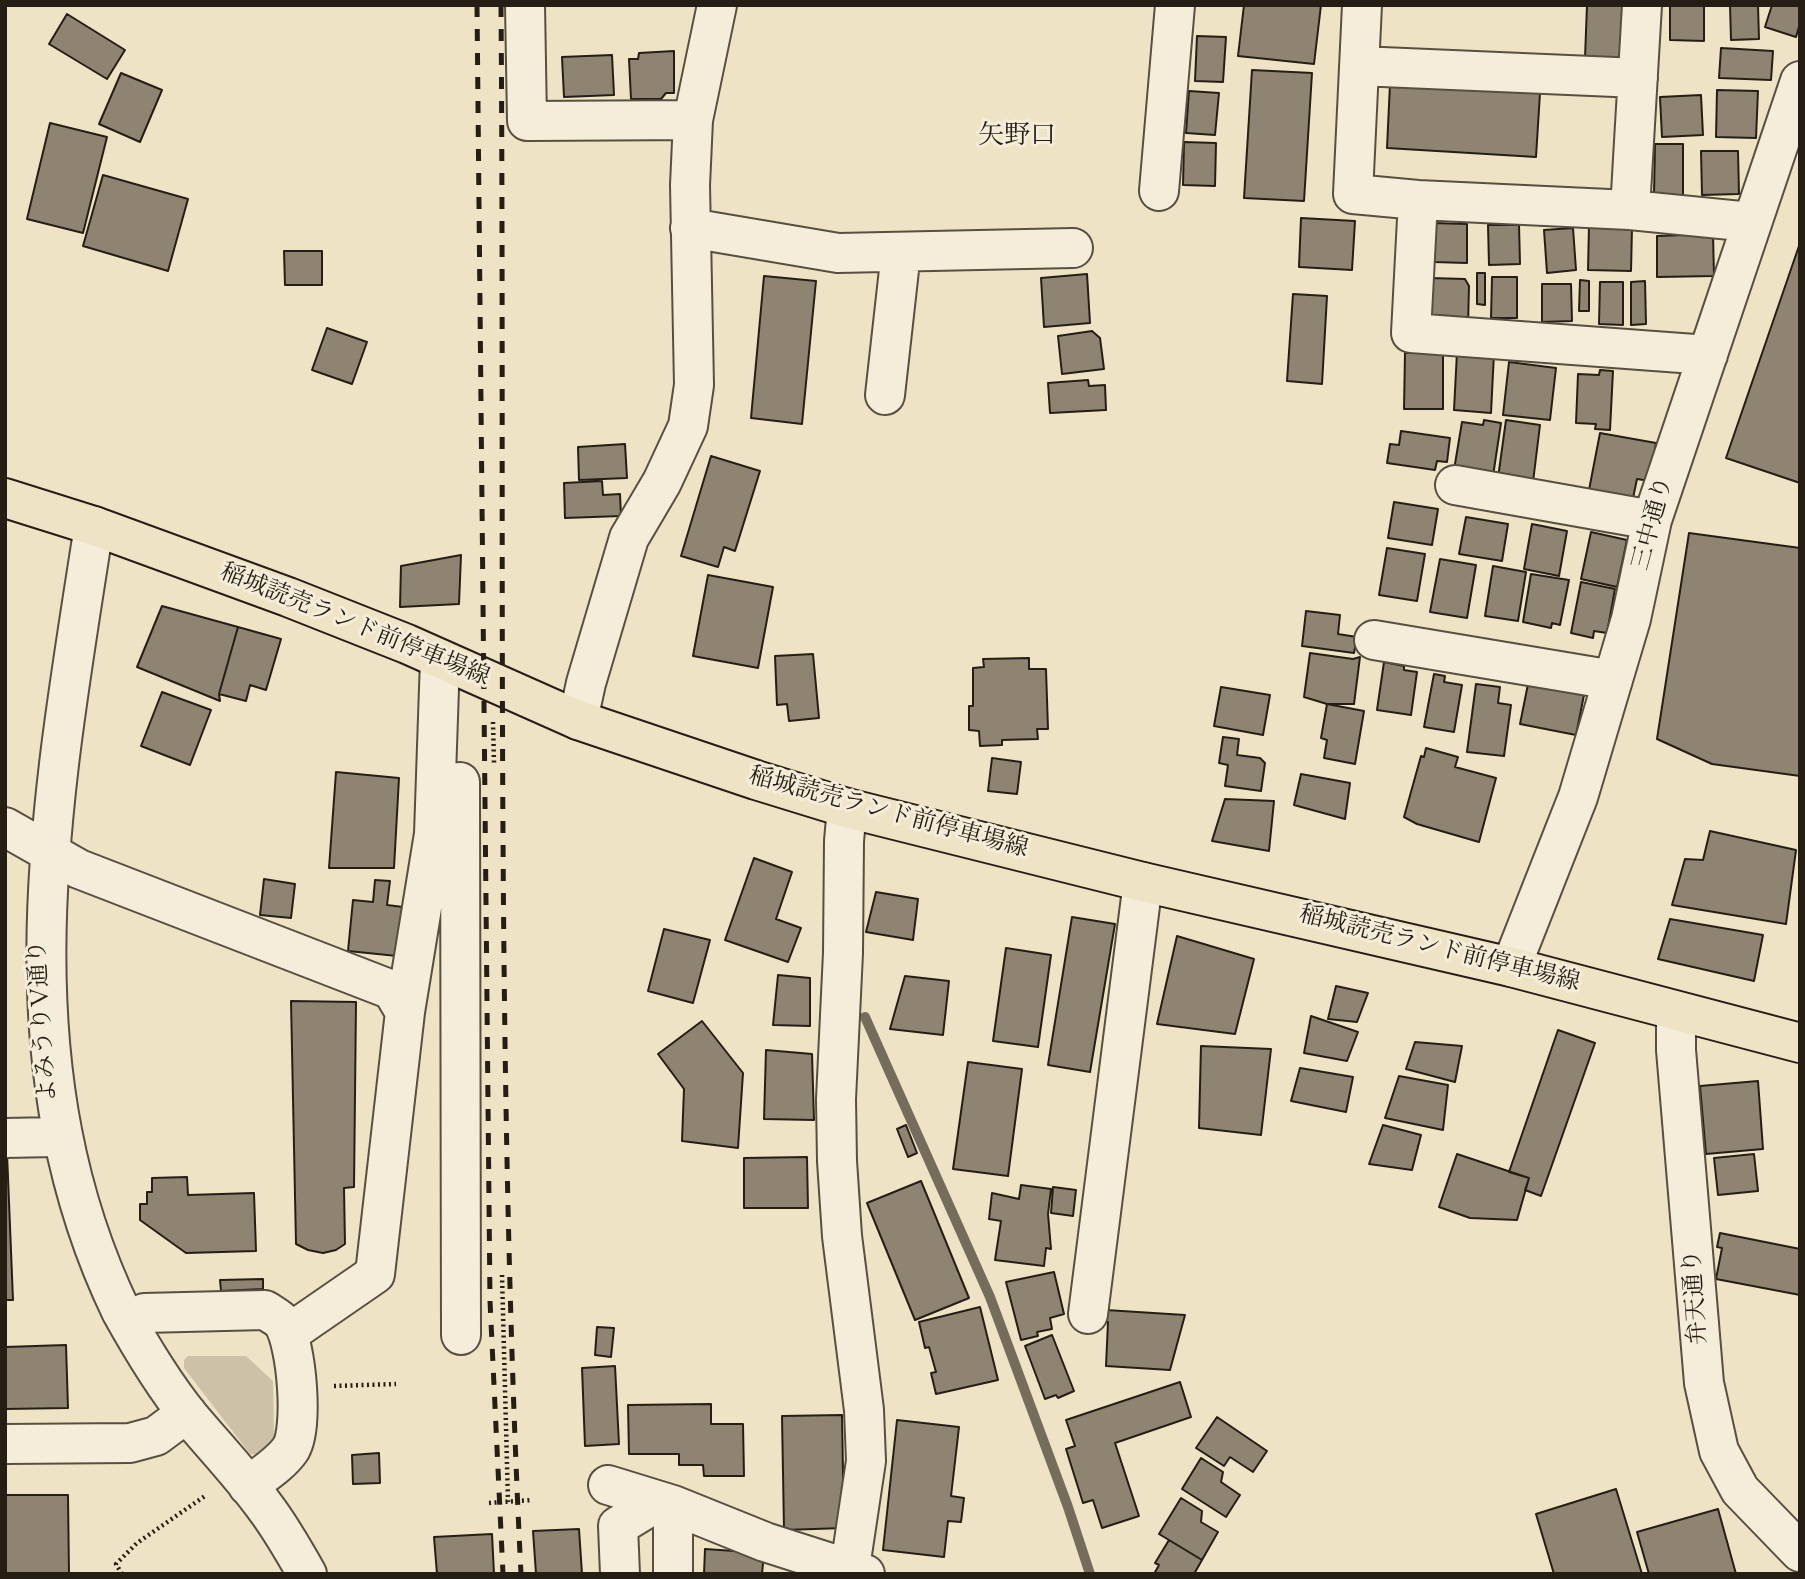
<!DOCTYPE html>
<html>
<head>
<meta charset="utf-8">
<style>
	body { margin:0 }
	#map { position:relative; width:1805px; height:1579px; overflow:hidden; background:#efe3c5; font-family:"Sorts Mill Goudy",serif }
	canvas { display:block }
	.frame { position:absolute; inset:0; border:7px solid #261e15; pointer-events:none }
</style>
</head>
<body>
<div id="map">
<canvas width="1805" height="1579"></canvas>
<div class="frame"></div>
</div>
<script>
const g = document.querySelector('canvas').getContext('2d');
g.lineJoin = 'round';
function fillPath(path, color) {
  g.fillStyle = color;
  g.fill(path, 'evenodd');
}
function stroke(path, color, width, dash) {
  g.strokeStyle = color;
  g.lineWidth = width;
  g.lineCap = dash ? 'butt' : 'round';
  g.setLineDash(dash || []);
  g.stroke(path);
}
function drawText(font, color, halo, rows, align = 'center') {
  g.font = font + ' "Sorts Mill Goudy","Noto Serif JP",serif';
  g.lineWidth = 6;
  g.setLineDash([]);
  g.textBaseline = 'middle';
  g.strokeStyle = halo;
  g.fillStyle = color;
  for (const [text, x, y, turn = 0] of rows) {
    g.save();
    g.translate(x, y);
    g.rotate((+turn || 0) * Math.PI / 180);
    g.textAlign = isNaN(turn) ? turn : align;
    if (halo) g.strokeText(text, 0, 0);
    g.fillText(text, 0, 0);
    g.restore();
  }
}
const green = new Path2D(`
	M188,1356H246L273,1381L274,1436L272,1443L259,1455L250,1454L184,1368V1360Z`);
const stream = new Path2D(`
	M865,1017L990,1297L1068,1507L1090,1574`);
const building = new Path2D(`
	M1244,5H1321L1314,64L1238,56Z
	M1587,5H1625L1623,59L1585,58Z
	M1670,5H1704V41L1670,40Z
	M1730,5H1758L1759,39L1731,40Z
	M1772,5H1800V23L1796,37L1765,27Z
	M67,14L125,50L107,79L49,44Z
	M1197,36L1226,37L1223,82L1195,81Z
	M1721,48L1773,51L1771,80L1719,78Z
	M674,51V93H666L661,99H631L629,59H638L639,53Z
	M612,55L614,95L564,97L562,57Z
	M1252,70L1312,73L1304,201L1244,198Z
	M121,73L162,90L140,142L99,124Z
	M1390,84L1540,93L1536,157L1387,148Z
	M1717,90L1758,91L1756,138L1716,137Z
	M1189,91L1219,93L1215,135L1186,133Z
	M1701,95L1703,135L1662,137L1660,97Z
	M50,123L107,137L83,233L27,219Z
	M1184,142L1216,143L1215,186L1183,185Z
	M1655,144H1683V195H1654Z
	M1701,151H1738L1739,194L1702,195Z
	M103,175L188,199L168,271L83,246Z
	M1301,218L1355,221L1352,270L1299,267Z
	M1433,223L1467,224V263L1433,262Z
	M1488,225H1519L1520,264L1489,265Z
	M1589,226L1632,227L1631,271L1588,270Z
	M1573,228L1576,270L1547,273L1544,230Z
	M1713,234L1714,276L1657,277V236Z
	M1800,243V483L1726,458Z
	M284,251H322V285H285Z
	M1477,273H1485V305L1477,304Z
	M1087,274L1090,323L1044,327L1041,278Z
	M764,276L816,281L802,424L751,418Z
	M1492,277H1517V318H1491Z
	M1430,278L1465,279L1469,286L1468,327L1428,326Z
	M1580,280L1589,281V311H1579Z
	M1645,281L1646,324L1631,325V282Z
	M1600,282H1623V325L1599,324Z
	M1542,284H1571L1572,321L1542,322Z
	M1293,294L1327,296L1322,384L1287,381Z
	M327,328L367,342L352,384L312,370Z
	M1092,331L1100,338L1104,369L1062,374L1058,336Z
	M1457,352L1494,353L1491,413L1454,410Z
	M1405,353H1443V409H1404Z
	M1509,362L1556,368L1550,420L1503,415Z
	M1600,370L1613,371L1610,430L1595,429L1596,424L1576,423L1578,374L1599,375Z
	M1088,380L1089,386L1105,385L1106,410L1050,413L1048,383Z
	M1484,420L1501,423L1493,476L1454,470L1462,422L1483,425Z
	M1506,420L1540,425L1533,482L1498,478Z
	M1401,431L1450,438L1447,462L1437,461L1435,470L1387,463L1390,444L1399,445Z
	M1600,433L1656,443L1650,481L1637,479L1633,498L1589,490Z
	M625,444L627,478L579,480L578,447Z
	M711,456L760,471L735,551L724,547L718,567L681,556Z
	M602,481L603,495L620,494L621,516L565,518L564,483Z
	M1394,502L1438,509L1432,545L1388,538Z
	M1466,517L1508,524L1502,561L1459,554Z
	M1532,524L1567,531L1559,576L1524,569Z
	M1591,532L1627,540L1617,587L1581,579Z
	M1689,533L1800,548V776L1712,764L1657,739Z
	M1387,548L1425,554L1417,601L1379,595Z
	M461,555L459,604L400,607L401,566Z
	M1440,559L1476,565L1467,618L1430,612Z
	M1493,566L1526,572L1518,621L1485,616Z
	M1531,574L1569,580L1560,625L1552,623L1551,628L1523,622Z
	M708,575L773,587L758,668L693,656Z
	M1581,582L1615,589L1607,633L1594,631L1593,638L1571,633Z
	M162,606L238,627L219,694L220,701L137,667Z
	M1306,611L1340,615L1338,634L1357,637L1354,653L1302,646Z
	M238,627L281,639L266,690L250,685L246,701L219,694Z
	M1310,653L1353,659L1360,657L1354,704H1327L1304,697Z
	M813,654L819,718L789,721L787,704L777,705L775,656Z
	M1029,658V669H1046L1048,729H1037L1038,739L1002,740V745L980,746L979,731L969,730V706H973V668L984,667L983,659Z
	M1384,662L1404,666V670L1417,672L1411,715L1377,710Z
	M1434,674L1445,676L1444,682L1462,685L1454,732L1424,727Z
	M1476,684L1500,687L1498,703L1511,705L1504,756L1467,752Z
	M1528,684L1584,695L1576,735L1520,724Z
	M1221,687L1270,695L1263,735L1214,726Z
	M162,692L211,710L190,765L141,746Z
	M1327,704L1364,711L1355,764L1324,758L1327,740L1321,738Z
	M1223,737L1239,739L1237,755L1260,758L1265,763L1261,791L1225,786L1228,765L1219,763Z
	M1426,748L1458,757L1455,767L1496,778L1479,842L1417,824L1404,817L1421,756L1424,757Z
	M992,758L1021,762L1017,794L988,791Z
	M336,772L399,778L394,868H329Z
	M1301,774L1350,783L1345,819L1294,805Z
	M1225,799L1274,801L1269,851L1212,841Z
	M1710,831L1796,850L1786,924L1672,905L1685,859L1703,860Z
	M754,858L792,872L776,919L801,928L788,962L725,940Z
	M264,879L295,884L291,918L260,915Z
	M375,880L390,881L387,905L403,907L397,956L348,951L353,900L373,902Z
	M876,892L918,899L913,940L866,932Z
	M1072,917L1115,924L1090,1072L1048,1065Z
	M1670,919L1763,935L1754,981L1658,959Z
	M664,929L710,940L693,1003L648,991Z
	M1177,936L1254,959L1235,1034L1157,1024Z
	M1006,948L1051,955L1038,1047L993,1041Z
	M778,975L810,978V1026L773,1025Z
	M905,976L949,981L943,1035L890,1029Z
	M1336,986L1368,993L1357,1022L1328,1019Z
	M291,1001L356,1002L354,1187L344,1188L345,1244L336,1250L323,1253L308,1250L296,1244Z
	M1311,1016L1358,1032L1347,1061L1304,1053Z
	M702,1021L743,1073L738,1148L682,1141L684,1089L658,1054Z
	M1558,1030L1595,1043L1541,1196L1525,1190L1529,1178L1509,1172Z
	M1415,1042L1462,1046L1455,1082L1406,1069Z
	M1201,1046L1271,1049L1261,1135L1199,1128Z
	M766,1050L812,1054L814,1120L764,1119Z
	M968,1062L1022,1069L1008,1176L953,1169Z
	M1300,1068L1353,1077L1346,1112L1291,1101Z
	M1399,1076L1448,1085L1443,1130L1385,1118Z
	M1758,1081L1763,1149L1706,1154L1700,1086Z
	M906,1125L917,1153L908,1157L897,1129Z
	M1383,1125L1421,1135L1412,1170L1369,1164Z
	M5,1153H7L13,1300H5Z
	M1457,1154L1529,1178L1517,1220L1470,1218L1439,1207Z
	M1754,1154L1758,1191L1718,1195L1714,1158Z
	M807,1157L808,1208H744V1158Z
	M187,1177L188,1195L254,1193L256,1251L186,1253L140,1220V1204H147V1192H152V1178Z
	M921,1181L969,1298L915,1320L867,1203Z
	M1021,1185L1051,1189L1048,1214L1051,1249L1046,1248L1044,1266L995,1260L1001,1221L989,1219L992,1193L1019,1199Z
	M1053,1187L1076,1190L1073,1216L1051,1213Z
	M1720,1233L1800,1249V1295L1716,1279L1722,1248L1717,1247Z
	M1054,1272L1064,1314L1050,1318L1052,1329L1037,1332L1038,1336L1021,1340L1006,1282Z
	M263,1279V1289L221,1291L220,1280Z
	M980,1307L998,1380L936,1394L931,1373L936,1372L929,1347L925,1348L919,1322Z
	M1106,1310L1185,1315L1170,1370L1106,1366L1108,1322H1105Z
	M597,1327L614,1328L611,1357L595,1355Z
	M1052,1335L1074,1391L1058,1398L1056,1395L1045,1399L1025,1346Z
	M66,1345L68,1408L5,1409V1347Z
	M615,1366L619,1444L585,1446L582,1368Z
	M1180,1382L1191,1417L1115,1443L1139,1516L1102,1528L1093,1500L1083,1503L1066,1449L1075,1446L1066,1420Z
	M711,1404V1424H743L744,1476H704L703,1465H679V1454H629L628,1405Z
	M842,1415L844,1528L784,1530L782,1416Z
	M1217,1417L1267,1451L1253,1472L1230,1457L1224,1466L1196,1448Z
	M897,1420L959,1427L951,1496L964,1498L961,1522L948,1521L944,1557L883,1550Z
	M379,1453L380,1483L353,1484L352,1455Z
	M1201,1458L1223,1472L1221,1482L1240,1495L1226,1517L1182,1489Z
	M1616,1489L1642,1574H1554L1536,1514Z
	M5,1495H68L69,1574H5Z
	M1181,1498L1202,1511L1201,1522L1218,1532L1202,1560L1159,1534Z
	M1718,1509L1736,1574H1649L1637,1532Z
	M579,1529L582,1574H536L533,1531Z
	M492,1534L494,1574H437L434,1537Z
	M1169,1540L1202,1560L1194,1574H1154L1159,1565L1155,1563Z
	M705,1549L764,1553L762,1574H704Z`);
const path = new Path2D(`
	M493,722L494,763
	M502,1275L508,1502
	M334,1386L396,1384
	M489,1503L532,1500
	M122,1574L116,1564L137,1543L205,1496`);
const minor = new Path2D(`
	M525,5L527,121L693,120
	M1362,5L1353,194L1418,200L1630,210L1751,222
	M1359,66L1638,78
	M1159,191L1175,5
	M1418,200L1411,333L1708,355
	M1630,210L1642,5
	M690,228L838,253L1073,248
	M885,395L901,252
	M1455,485L1652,520
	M94,526C53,792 0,1059 121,1311C141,1347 163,1384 189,1416C214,1446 242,1475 265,1507C281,1528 294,1551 307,1574
	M1374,640L1613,680
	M578,720L586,683L629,538L662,482L688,426L694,385L690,185L693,120L717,5
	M460,782L461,1335
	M847,808L844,841L843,953L836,1099L837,1161L842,1236L864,1410L866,1461L849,1574
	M5,827L79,869L392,990L405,1012
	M1511,967L1578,797L1631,619L1652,520L1800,81
	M1676,1011V1050L1704,1383L1719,1451L1740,1490L1800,1552
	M5,1138L55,1137
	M1088,1314L1143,882
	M128,1322L144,1313L265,1310C271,1314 279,1318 283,1323C297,1345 304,1430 290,1450C279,1465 262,1475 248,1486
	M288,1334L375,1274L405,1012L434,834L440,659
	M5,1444L130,1443L156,1436L187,1413
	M608,1485L673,1505L765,1542L865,1574
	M673,1505V1574
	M620,1574L618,1526L659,1501`);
const major = new Path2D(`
	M5,498L94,526L288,597L407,644L578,720L756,780L847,808L1143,882L1511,967L1800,1043`);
const rail = new Path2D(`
	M477,5L490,1301L503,1574
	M501,5C505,528 495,1052 521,1574`);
const streetNames = [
	["三中通り",1655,524,-75],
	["稲城読売ランド前停車場線",354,627,22],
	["稲城読売ランド前停車場線",888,815,15],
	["稲城読売ランド前停車場線",1439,951,14],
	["よみうりV通り",45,1021,-94],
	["弁天通り",1698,1297,-94]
];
const neighbourhoodNames = [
	["矢野口",1017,139]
];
fillPath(green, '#cdc2a7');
stroke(stream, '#766c5b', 10);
fillPath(building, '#8f8471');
stroke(building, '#261e15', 2);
stroke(minor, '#584f41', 42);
stroke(major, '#261e15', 42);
stroke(path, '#261e15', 4.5, [2, 3.5]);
stroke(minor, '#f5edd9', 38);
stroke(major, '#efe3c5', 38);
stroke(rail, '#261e15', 5, [12, 12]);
drawText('24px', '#261e15', '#f5edd9', streetNames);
drawText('26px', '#261e15', '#f5edd9', neighbourhoodNames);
</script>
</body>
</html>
